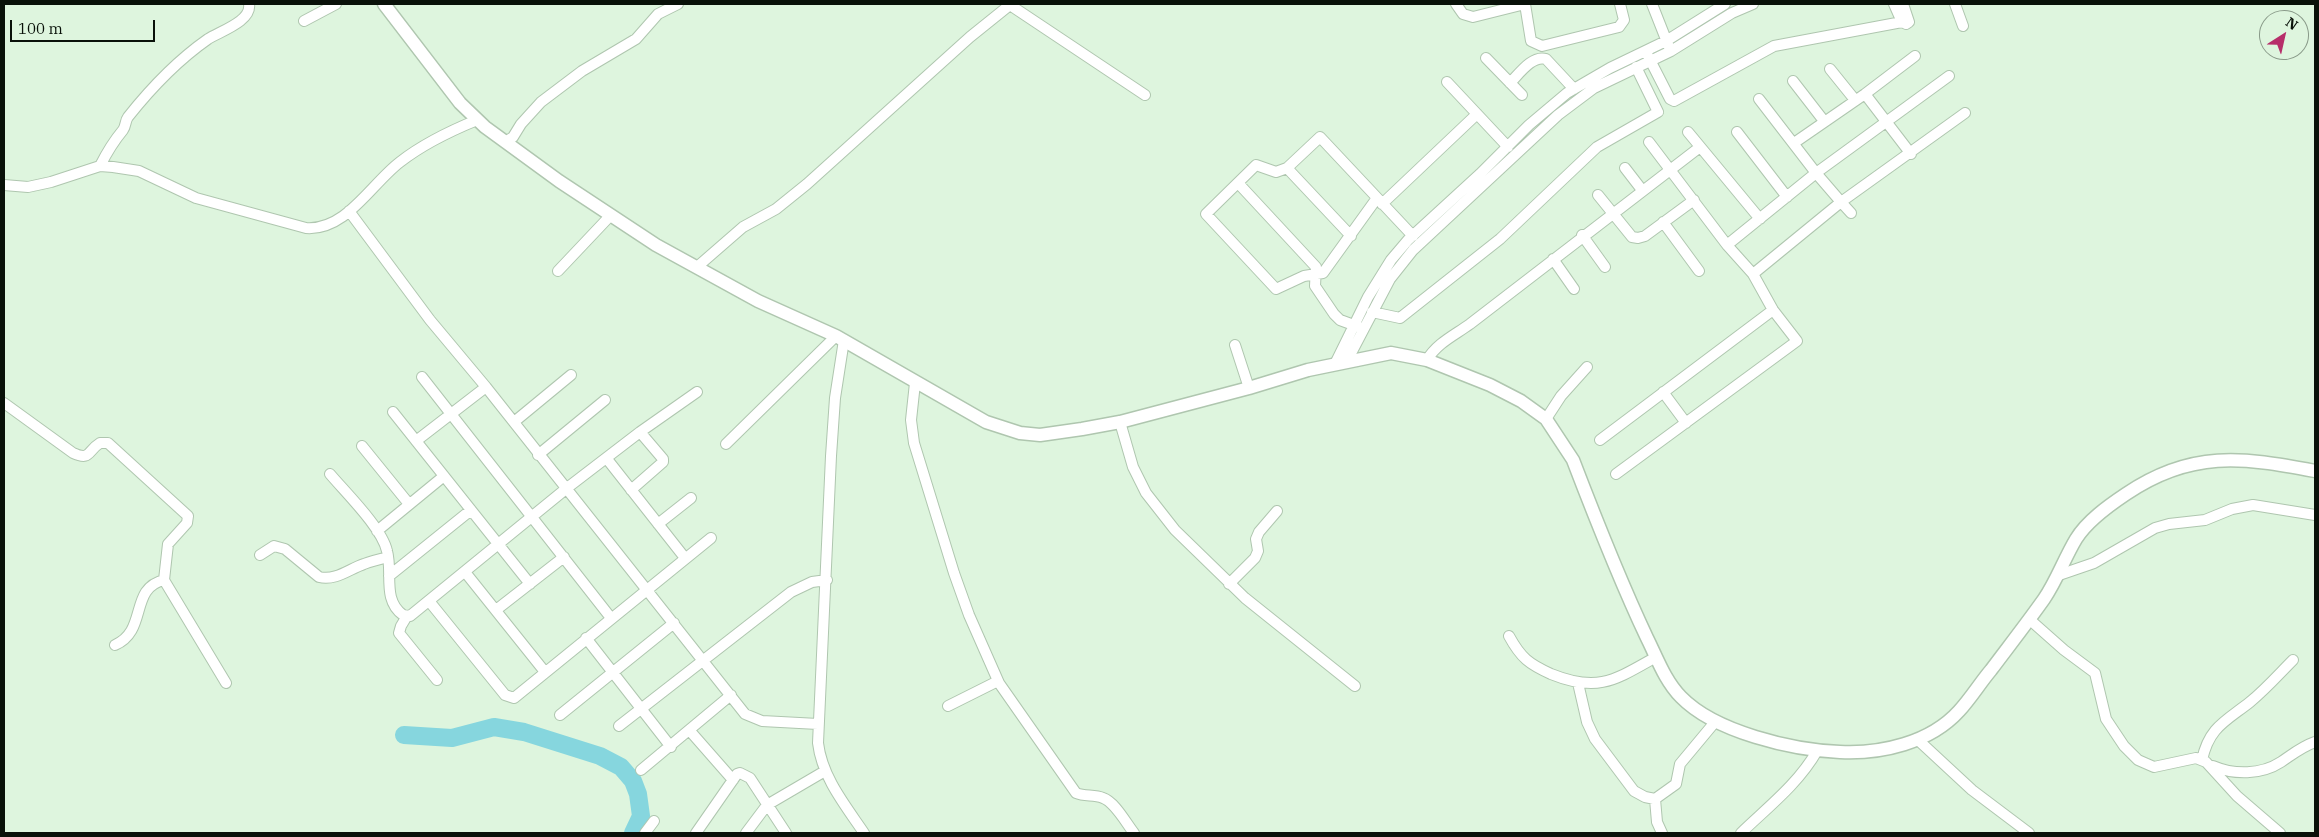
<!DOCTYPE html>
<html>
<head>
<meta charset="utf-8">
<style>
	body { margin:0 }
	#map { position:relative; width:2319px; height:837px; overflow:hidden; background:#def5de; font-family:"IBM Plex Serif",serif }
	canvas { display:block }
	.frame { position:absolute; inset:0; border:5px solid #091109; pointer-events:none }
	.north { position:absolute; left:2259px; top:10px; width:50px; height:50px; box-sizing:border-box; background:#def5de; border:1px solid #899a89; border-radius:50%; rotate:35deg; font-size:14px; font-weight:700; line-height:20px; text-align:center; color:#091109 }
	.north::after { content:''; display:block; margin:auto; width:18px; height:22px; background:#b72e6a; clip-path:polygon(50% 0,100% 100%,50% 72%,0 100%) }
	.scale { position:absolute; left:10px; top:20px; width:145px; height:22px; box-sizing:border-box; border:2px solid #091109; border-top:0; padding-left:6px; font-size:15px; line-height:18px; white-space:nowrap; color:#091109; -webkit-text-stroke:4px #def5de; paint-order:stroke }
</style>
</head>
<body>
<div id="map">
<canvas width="2319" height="837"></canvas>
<div class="frame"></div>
<div class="north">N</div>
<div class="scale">100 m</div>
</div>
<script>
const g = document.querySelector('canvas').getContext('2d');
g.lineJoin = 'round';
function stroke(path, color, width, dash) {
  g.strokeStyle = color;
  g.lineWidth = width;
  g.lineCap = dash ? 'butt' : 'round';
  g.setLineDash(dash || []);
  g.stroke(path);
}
const river = new Path2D(`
	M404,735L452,738L494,727L524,732L600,756L621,767L633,781L638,794L641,816L633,833`);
const minor = new Path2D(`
	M1456,4L1463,14L1473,17L1525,4L1531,41L1542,46L1619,27L1624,20L1620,4
	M1652,4L1669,47
	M1894,4L1902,22
	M1955,4L1963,26
	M1010,5L1145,95
	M304,21L336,4
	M1647,54L1670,99L1674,101L1774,46L1902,22L1906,24L1909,22L1903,4
	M1486,58L1522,95
	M1830,69L1855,100
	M1793,81L1824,121
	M1447,82L1508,147
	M1510,83C1519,74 1532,55 1546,59L1574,89
	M1865,94L1915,56
	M1759,99L1816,173L1841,202L1965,113
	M1688,132L1760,219
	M1737,132L1787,197
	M505,142L513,137L521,124L541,102L582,71L636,39L658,14L678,4
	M1649,142L1727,245L1753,274L1841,202L1851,213
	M1794,143L1865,94L1911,154
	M100,166C107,152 113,142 123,130C126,126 125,121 128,117C151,88 178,60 208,39C221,31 252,21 249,4
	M1287,168L1351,236
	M1625,168L1642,190
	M1238,183L1316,267L1315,286L1334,314L1340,320L1359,327
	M4,185L28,187L51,182L100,166L113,167L139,171L196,198L306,228C346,231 371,184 400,162C423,144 450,131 477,120
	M1598,195L1632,237L1638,238L1645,236L1694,200
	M1377,198L1323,273L1304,276L1276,289L1206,214L1256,165L1276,172L1287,168L1320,137L1413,236
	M1382,204L1477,114
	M349,211L430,320L486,387L745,714L762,721L818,724
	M1663,222L1699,271
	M1582,235L1605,267
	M1727,245L1816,173L1949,76
	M1553,259L1574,289
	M697,267L743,227L776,209L807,184L970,37L1011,4
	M558,271L610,216
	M1372,312L1400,318L1500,239L1597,147L1658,112L1636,67
	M844,340L835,398L831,456L818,743C822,777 845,805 864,833
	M1235,345L1249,388
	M1427,360C1437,343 1455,335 1470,324L1700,147
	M1347,361L1390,279L1413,250L1558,115L1594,88L1671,51L1732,13L1753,4
	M1335,364L1368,297L1391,260L1408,240L1480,174L1529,125L1567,93L1610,68L1666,41L1725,4
	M422,377L611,618
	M915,383L911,420L914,443L954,573L969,615L999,683L1076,793C1085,797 1094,794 1103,798C1115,802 1126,823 1134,833
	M1663,392L1686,423
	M4,403L73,453C91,461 87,451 100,443H108L188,516L187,523L168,544L164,580L226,683
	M393,412L530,584
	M1546,419L1561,396L1587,367
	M514,422L571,375
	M1120,422L1133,467L1146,493L1175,530L1245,598L1355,686
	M1600,440L1773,310
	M416,441L486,387
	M726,444L836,336
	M362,446L409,504
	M538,455L605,400
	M607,459L685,558
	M330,474C346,493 382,528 387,551C393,573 382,600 403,615L410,616L567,488L640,432L697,392
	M1616,474L1797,341L1773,310L1753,274
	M631,490L663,462V459L640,432
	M658,524L691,498
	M377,531L444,476
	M260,555L274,546L285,549L319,577C336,581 349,569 364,564C372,561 380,559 388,557
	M465,572L545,672
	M2059,575L2094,563L2155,528L2169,524L2205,520L2232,509L2253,505L2315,515
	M389,576L471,510
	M1229,584L1255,558L1258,551L1256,539L1259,532L1277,511
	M429,601L505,695L514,698L711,538
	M496,610L564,557
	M407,616L401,626L399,633L437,680
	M2029,619L2064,650L2095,673L2106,719L2124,746L2138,760L2154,767L2196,758L2206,762L2237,796L2280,833
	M1509,636C1521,658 1529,664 1551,674C1598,693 1615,680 1656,657
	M586,638L671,747
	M115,645C148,631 129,588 164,580
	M1578,683L1587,722L1595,739L1634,791L1645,797L1655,799
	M948,706L998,681
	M560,715L674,623
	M619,726L791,592L812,582L827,580
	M690,731L733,780
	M1917,739L1972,790L2029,833
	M2202,760C2209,727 2226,721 2250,702C2266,689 2279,674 2293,660
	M2213,766C2234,775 2261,775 2281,762C2293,754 2301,747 2315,742
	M641,770L731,695
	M645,833L654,821
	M696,833L737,774L740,773L750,778L786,833
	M746,833L767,805L825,771
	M1662,833L1657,822L1655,799L1676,784L1680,764L1715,722
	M1741,833C1768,807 1798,784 1817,751`);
const tertiary = new Path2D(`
	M384,4L460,103L485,127L559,181L656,245L758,301L836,336L986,422L1020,433L1040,435L1082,429L1120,422L1249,388L1308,370L1391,353L1427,360L1490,385L1521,401L1546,419L1573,460C1596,520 1620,581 1647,638C1657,658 1665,681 1681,697C1715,732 1792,750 1840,752C1881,754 1930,743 1959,711C1971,698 1980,683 1991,670C2009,646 2027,623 2044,599C2057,580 2064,559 2076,539C2087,521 2108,506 2126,494C2191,450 2242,457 2315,471`);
stroke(river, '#86d6de', 18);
stroke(minor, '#afc6af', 12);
stroke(tertiary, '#afc6af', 15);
stroke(minor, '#fff', 10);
stroke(tertiary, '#fff', 12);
</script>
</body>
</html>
